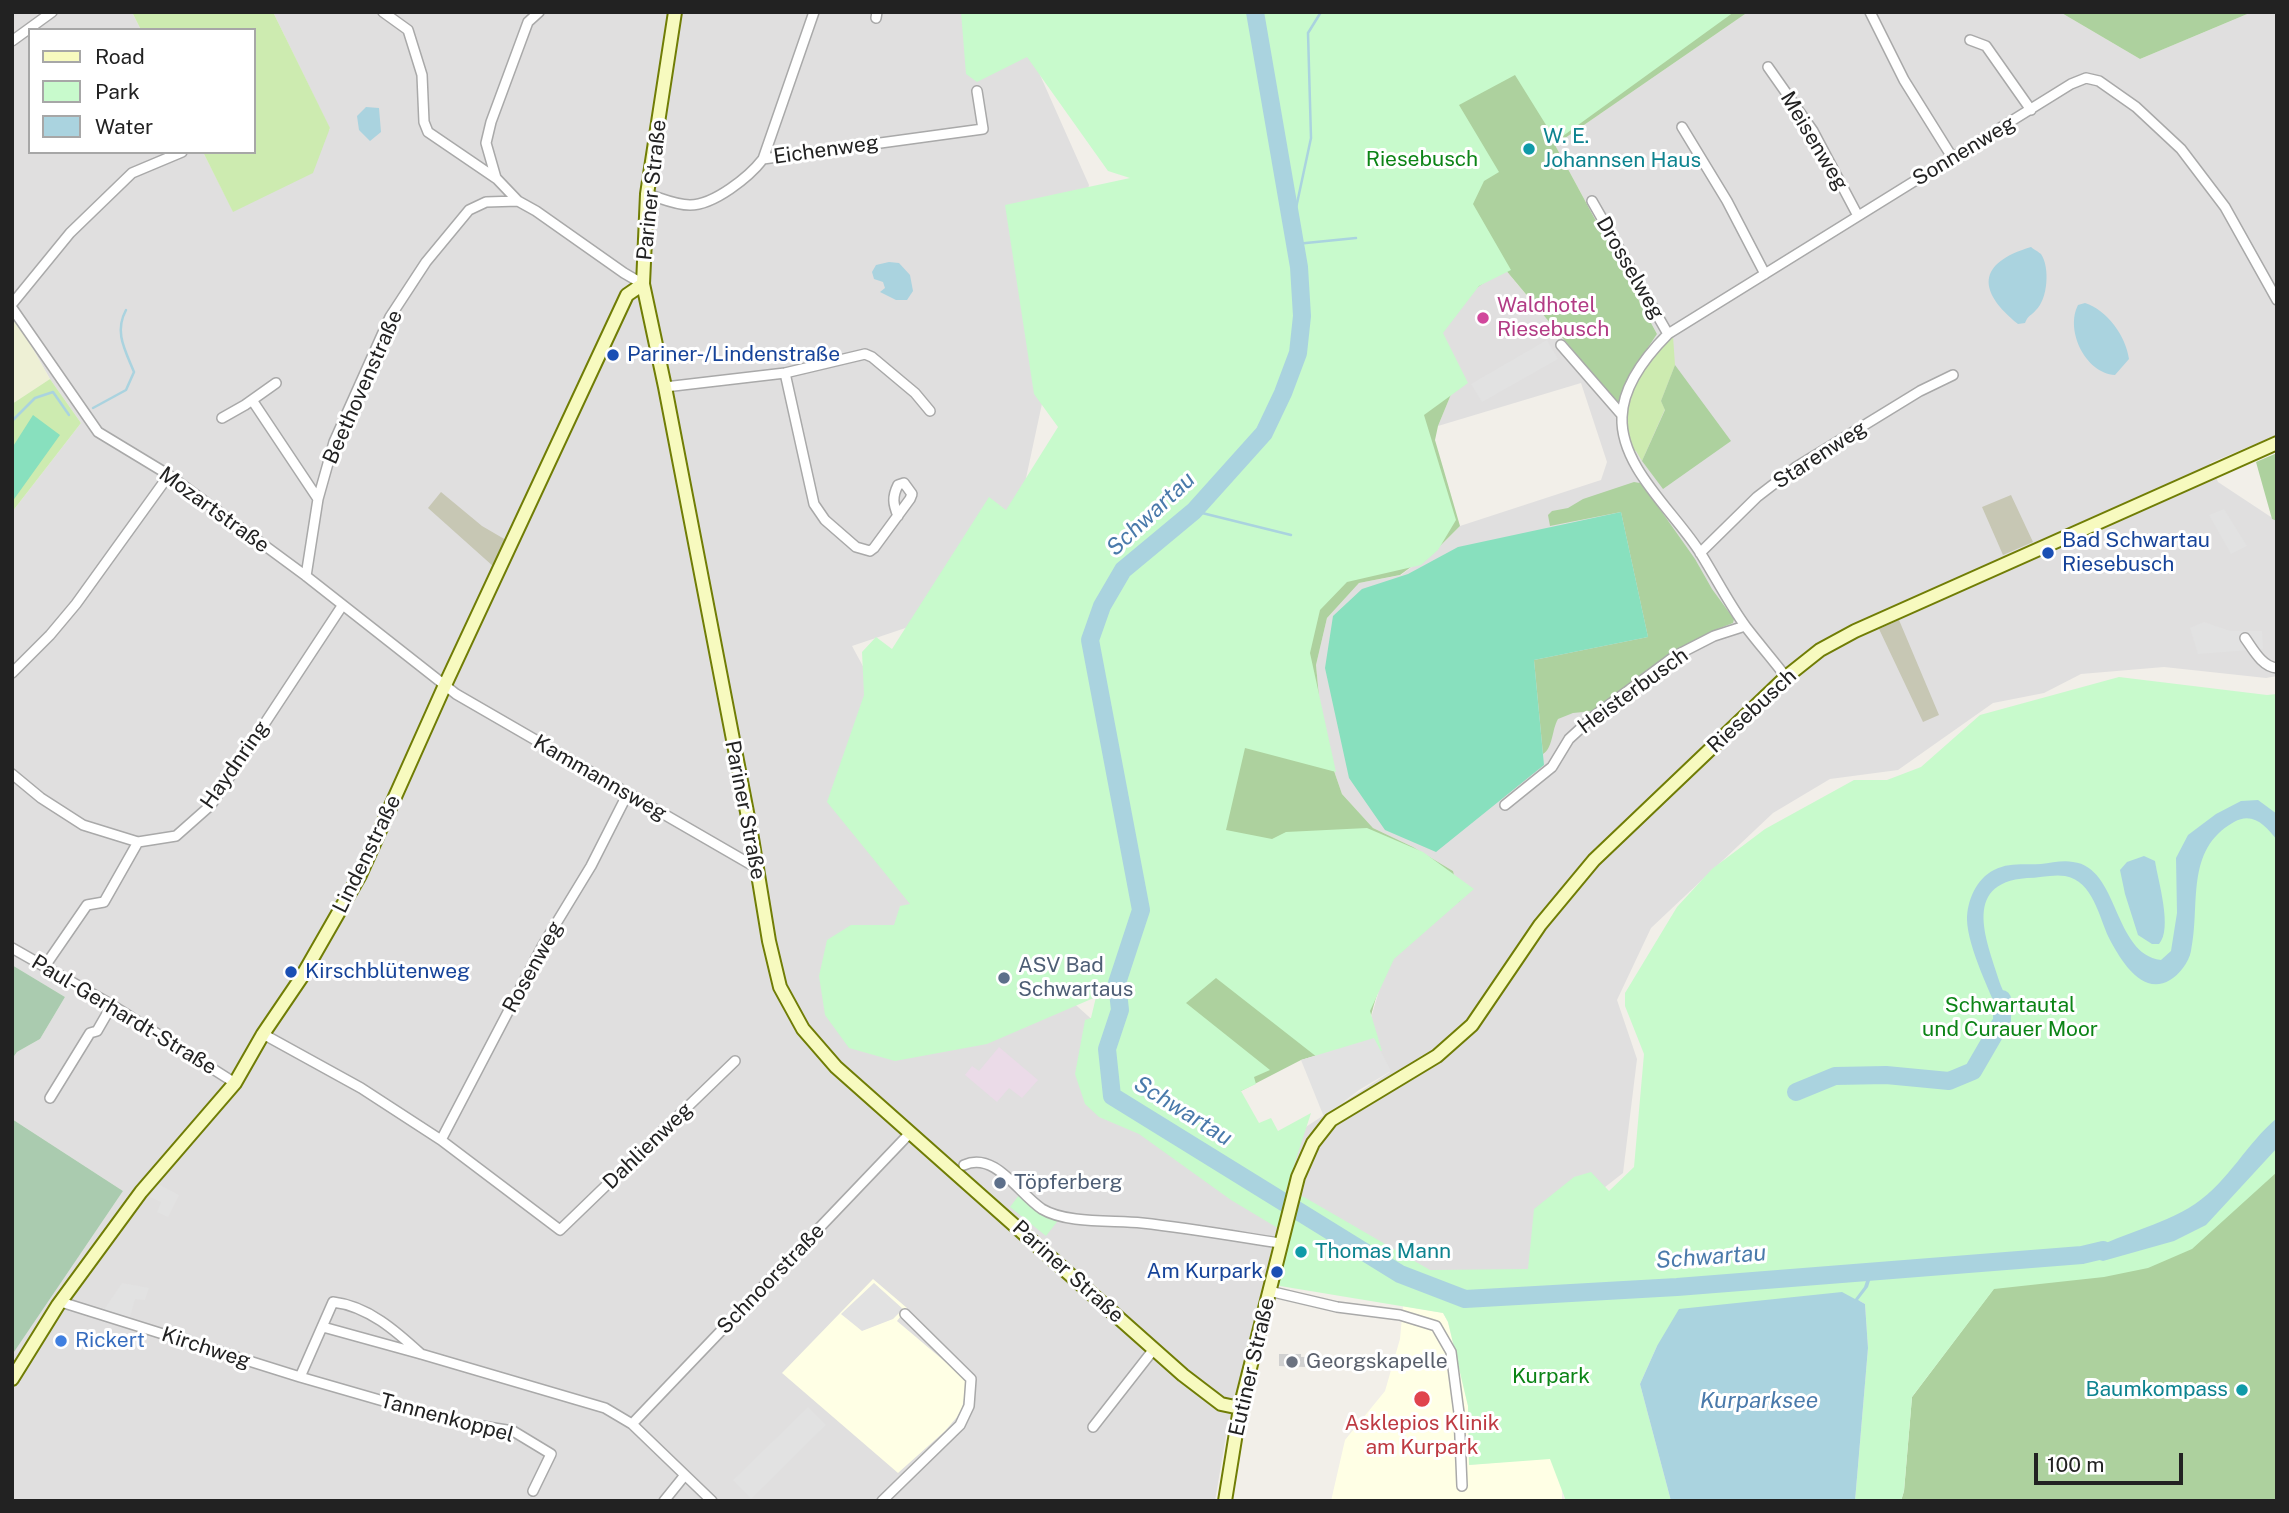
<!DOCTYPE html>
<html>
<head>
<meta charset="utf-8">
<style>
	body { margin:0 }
	#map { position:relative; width:2289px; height:1513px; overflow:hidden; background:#f2efe9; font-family:"Public Sans",sans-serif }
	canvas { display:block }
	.frame { position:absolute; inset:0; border:14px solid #222; pointer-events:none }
	.legend { position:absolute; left:28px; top:28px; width:228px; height:126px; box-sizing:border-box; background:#fff; border:2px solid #a7a7a7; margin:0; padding:9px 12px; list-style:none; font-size:21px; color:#222 }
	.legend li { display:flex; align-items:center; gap:14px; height:35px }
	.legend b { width:35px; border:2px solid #a7a7a7 }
	.scale { position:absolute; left:2034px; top:1453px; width:149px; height:32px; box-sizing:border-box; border:4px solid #222; border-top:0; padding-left:9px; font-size:21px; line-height:24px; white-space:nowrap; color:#222; -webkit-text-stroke:5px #fff; paint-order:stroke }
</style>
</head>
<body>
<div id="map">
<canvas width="2289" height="1513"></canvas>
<div class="frame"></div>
<ul class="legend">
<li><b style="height:9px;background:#f7fabf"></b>Road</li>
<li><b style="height:19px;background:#c8facc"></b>Park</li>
<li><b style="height:19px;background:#aad3df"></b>Water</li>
</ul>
<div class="scale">100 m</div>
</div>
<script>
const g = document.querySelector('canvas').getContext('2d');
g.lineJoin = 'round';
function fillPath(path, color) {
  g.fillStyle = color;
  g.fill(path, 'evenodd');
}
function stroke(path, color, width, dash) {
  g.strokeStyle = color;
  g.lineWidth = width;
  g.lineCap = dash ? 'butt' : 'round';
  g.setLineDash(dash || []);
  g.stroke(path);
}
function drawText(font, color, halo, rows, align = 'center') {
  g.font = font + ' "Public Sans",sans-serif';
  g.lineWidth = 6;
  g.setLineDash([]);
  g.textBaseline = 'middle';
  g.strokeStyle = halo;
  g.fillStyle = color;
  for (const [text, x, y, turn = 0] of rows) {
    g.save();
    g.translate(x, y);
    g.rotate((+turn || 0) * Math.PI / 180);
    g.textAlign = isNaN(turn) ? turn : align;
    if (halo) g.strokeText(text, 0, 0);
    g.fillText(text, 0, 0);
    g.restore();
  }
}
const residential = new Path2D(`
	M12,12H132L141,30H30V152H203L233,211L330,129L273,12H975L1032,57L1089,185L1020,506L944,615L852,646L1019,954L1283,1191L1295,1134L1390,1072L1368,1028L1381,984L1399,945L1453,871L1413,847L1373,828L1342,794L1323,739L1316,665L1327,618L1359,583L1401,575L1441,545L1460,526L1601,480L1607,462L1581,383L1438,426L1452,392L1440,333L1463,298L1503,267L1618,404L1637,364L1657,334L1555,145L1748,12H2060L2140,59L2252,12H2277V435L2210,463L2218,482L2277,521V676L2266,678L2164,667L2081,674L2044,693L1993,703L1898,770L1830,779L1773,813L1651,928L1617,1000L1637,1059L1623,1173L1554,1227L1555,1296L1268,1284L1227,1430L1215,1501H12V1355L123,1191L12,1119V1059L17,1052L40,1039L65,997L12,965V512L81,423L50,379L12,312Z`);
const industrial = new Path2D(`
	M999,1047L1038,1080L1022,1098L1009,1088L997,1102L965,1075L972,1066L979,1071Z`);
const education = new Path2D(`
	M873,1279L907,1308L897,1321L968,1381L962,1408L957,1417L945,1431L898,1473L782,1373Z
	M1403,1306L1443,1313L1448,1322L1468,1406L1469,1465L1550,1458L1562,1487V1501H1331L1345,1440L1385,1391L1400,1339Z`);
const religious = new Path2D(`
	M1279,1354H1301V1357H1305V1367L1279,1366Z`);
const construction = new Path2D(`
	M441,492L482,526L506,540L494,567L428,508Z
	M2011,495L2033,542L2003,555L1982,507Z
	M1899,620L1939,715L1923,722L1879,629Z`);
const farmland = new Path2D(`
	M12,312L50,379L12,404Z`);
const grass = new Path2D(`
	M132,12H273L330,128L313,173L233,212L203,152H254V30H141Z
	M1673,336L1675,365L1661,401L1665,409L1642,461L1636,451L1631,449C1628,438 1625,427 1626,416C1627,391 1653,351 1673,336Z
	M50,379L81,423L12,512V404Z`);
const forest = new Path2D(`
	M1300,12H1748L1555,145L1657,334L1637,364L1620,403L1618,404L1504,268L1463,298L1440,333L1452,392L1438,426L1435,440L1460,526L1441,545L1400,575L1359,583L1327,618L1316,665L1323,739L1342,794L1373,828L1413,847L1453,871L1460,901C1447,910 1406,936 1398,947C1385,966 1367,1018 1368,1040L1301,1060L1241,1091L1176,1007Z
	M2060,12H2252L2140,59Z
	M1675,365L1731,441L1663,489L1642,461L1665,410L1661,401Z
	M2277,453V521L2272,519L2256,462Z
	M1634,482L1640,483L1645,488L1695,559L1712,589L1734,619L1733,623L1710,632L1671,653L1593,711L1573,713L1558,719C1552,729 1553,748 1543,754L1534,660L1648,637L1621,512L1550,526L1548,515L1552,511L1568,508L1583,499Z
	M2277,1148V1501H1901L1904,1491L1912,1397L2007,1271Z`);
const cemetery = new Path2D(`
	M12,965L65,997L40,1039L17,1052L12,1059Z
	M12,1119L123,1191L12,1355Z`);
const park = new Path2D(`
	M961,12H1734L1556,141L1515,75L1459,105L1499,172L1484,181L1473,204L1511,270L1479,286L1443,333L1468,383L1424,415L1456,520L1438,550L1421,565L1347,582L1320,610L1310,653L1336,772L1245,748L1226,830L1272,839L1286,832L1367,828L1423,852L1474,889L1394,959L1370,1011L1382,1051H1347L1322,1061L1216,978L1186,1003L1270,1070L1254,1077L1256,1084L1241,1091L1259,1123L1271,1118L1278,1131L1311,1113L1285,1193L1304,1197L1430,1270L1528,1269L1534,1209L1574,1177L1591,1172L1609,1191L1634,1167L1644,1054L1625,1006V993L1677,907L1712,869L1765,829L1854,780H1887L1921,767L1980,715L2119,677L2267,695L2277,694V1172L2192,1249L2148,1268L2104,1277L1994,1289L1912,1397L1904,1491L1901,1501H1855L1868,1348L1865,1304L1860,1301L1657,1346L1640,1384L1671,1501H1566L1550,1459L1469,1465L1468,1406L1448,1322L1443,1313L1268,1284L1281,1230L1231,1200L1139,1134L1099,1117L1085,1104L1075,1074L1085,1020L1091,1018L1096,997L987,1044L895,1061L849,1048L825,1015L819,976L827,940L851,925H894L900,906L910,904L827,802L864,695L862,652L876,637L892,649L989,497L1006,510L1058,427L1034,394L1005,205L1130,178L1108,171L1027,57L977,82L966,74Z
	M1019,1195L1039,1209L1060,1218L1046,1236L1010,1207Z`);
const pitch = new Path2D(`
	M33,415L60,435L12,502V448Z
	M1621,512L1648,637L1534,660L1544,765L1436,852L1385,830L1349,778L1325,668L1333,616L1362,589L1408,574L1458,547Z`);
const parking = new Path2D(`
	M1547,340L1558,359L1482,402L1471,384Z
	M2224,509L2247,546L2231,554L2209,515Z
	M2204,622L2230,631H2262L2263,649L2198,654L2190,628Z
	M1374,1038L1391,1071L1359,1090L1324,1117L1301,1060Z
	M156,1183L179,1195L168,1217L157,1212L161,1202L150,1197Z
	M122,1283L149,1288L145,1300L135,1299L130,1317L103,1311Z
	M874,1283L903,1309L893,1319L862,1331L841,1314Z
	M808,1407L826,1425L751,1499L733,1480Z`);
const water = new Path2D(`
	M366,107L379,108L381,132L370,141L359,130L357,116Z
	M2031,247C2032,248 2040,253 2041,254C2050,267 2048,299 2036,310C2031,316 2028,315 2025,323L2018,324C1977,291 1977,263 2031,247Z
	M889,262L899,263L910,275L913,291L907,300H896L880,292L885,288L883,282L874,279L872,272L876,265Z
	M2085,303C2107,310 2126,336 2129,359L2115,375C2085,373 2065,330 2078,305Z
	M2258,800L2277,814V840C2266,826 2253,811 2234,822C2184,850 2201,905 2191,951C2189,962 2179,975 2170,980C2142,997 2120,959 2109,938C2099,917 2093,881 2065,876C2053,874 2039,878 2027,878C1959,883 1988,944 2001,986C2003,991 2008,1000 2008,1006C2008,1010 2004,1017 2002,1021C1991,994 1968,948 1967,920C1967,901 1976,879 1994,870C2009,862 2024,865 2041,864C2051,863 2063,860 2073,862C2119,867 2113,954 2161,960L2171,951L2177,913L2176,858L2188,835L2216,814L2241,801Z
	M2144,856L2155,861C2158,881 2173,929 2159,944H2152L2138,935L2125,894L2120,870L2127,862Z
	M2277,1118V1148L2206,1225L2174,1241L2103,1261L2082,1255C2117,1234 2160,1227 2195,1204C2229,1181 2246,1144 2277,1118Z
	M1873,1271L1868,1287L1858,1300L1865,1304L1868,1348L1855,1501H1671L1640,1384L1657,1346L1679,1309L1842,1292L1855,1299L1864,1287L1869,1272Z`);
const stream = new Path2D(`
	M1293,222L1311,138L1308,33L1321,12
	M1296,244L1356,238
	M93,408L126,390L134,372C125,350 114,332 126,310
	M12,421L35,398L53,392L69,415
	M1194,511L1291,535`);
const river = new Path2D(`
	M1255,12L1299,267L1302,316L1298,353L1283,393L1264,433L1194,511L1123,570L1102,606L1090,640L1141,910L1117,983L1120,1010L1107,1049L1112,1096L1400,1274L1465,1299L1677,1287L2082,1255L2103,1250
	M1796,1092L1835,1076L1886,1075L1949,1081L1973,1071L2002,1021V999`);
const street = new Path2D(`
	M383,12L408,30L422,75L424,122L428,132L497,179L518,201
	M1870,12L1904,80L1952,157
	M876,18L877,12
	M1970,40L1986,46L2031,110
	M12,41L52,12
	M1768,67L1813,131L1858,216
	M1682,127L1727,201L1765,274
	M763,159L814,12
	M496,178L486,143L491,122L528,22L539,12
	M647,194C661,198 675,205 690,205C714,205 749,177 763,159L983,129L977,91
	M1592,201L1668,334
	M12,304L70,233L132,173L182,152
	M12,308L98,432L169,475L306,576L456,694L757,868
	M1561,345L1622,415
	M785,373L814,504L825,520L856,547L870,551L874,548L910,499L912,494L904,483L898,485C892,497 893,504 898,516
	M665,387L785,373L865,354L872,357L915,393L930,411
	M252,400L318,499
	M222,418L245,405L276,383
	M1700,553L1757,497L1796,467L1920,391L1953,375
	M306,576L318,499L334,442L390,317L426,262L469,210L486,202L518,201L536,211L624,273L643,284
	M2245,638C2253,649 2262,667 2277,668
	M12,673L50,635L76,604L169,475
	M1786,677C1773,660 1759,644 1746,627C1729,604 1716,578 1701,554C1676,513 1620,468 1622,417C1623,386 1647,355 1668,334L2071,84L2086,78L2099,81L2136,107L2181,149L2225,207L2277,300
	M12,774L41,798L83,825L138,842L176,836L211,805L342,606
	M1505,805L1552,767L1569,739L1594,716L1675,656L1714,636L1745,626
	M12,948L112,1005L235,1083
	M45,966L87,905L104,902L138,842
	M263,1034L361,1088L441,1140L560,1230L735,1061
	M50,1098L90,1033L97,1031L112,1005
	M441,1140L543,945L591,866L627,795
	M964,1165C995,1151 1018,1193 1042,1209C1067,1224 1113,1220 1142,1223C1188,1228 1234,1236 1279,1243
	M1269,1291L1337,1307L1400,1315L1436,1326L1451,1352L1459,1413L1462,1486
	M61,1302L300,1377L333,1302C368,1306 396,1331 421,1354
	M323,1327L421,1354L605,1408L632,1424L712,1501
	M300,1377L456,1422L513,1431L551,1454L533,1491
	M632,1424L910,1133
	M1093,1427L1154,1349
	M664,1501L685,1475
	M882,1501L960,1425L969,1406L971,1379L905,1314`);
const secondary = new Path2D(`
	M675,12L647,194L643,284L665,387L752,838L769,941L780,987L803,1029L836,1067L1183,1375L1221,1404L1240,1408
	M12,1379L58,1305L141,1192L235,1083L263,1034L301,978L360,875L445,685L627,295L643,284
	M1225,1501L1240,1408L1298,1177L1313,1143L1331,1120L1437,1056L1472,1025L1540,925L1594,860L1786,677L1820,650L1855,631L2277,443`);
const markers = [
	[1529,149,7,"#0f9aa8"],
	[1483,318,7,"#d1479c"],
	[613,355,7,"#1a4fb4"],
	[2048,553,7,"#1a4fb4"],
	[291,972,7,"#1a4fb4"],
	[1004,978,7,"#5c6f8a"],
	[1000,1183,7,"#5c6f8a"],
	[1301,1252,7,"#0f9aa8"],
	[1277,1272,7,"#1a4fb4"],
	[61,1341,7,"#3f7fe0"],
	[1292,1362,7,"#6b7280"],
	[2242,1390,7,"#0f9aa8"],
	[1422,1399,9,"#e0444e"]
];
const cultureNames = [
	["W. E.",1543,137],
	["Johannsen Haus",1543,161],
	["Thomas Mann",1315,1252],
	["Baumkompass",2228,1390,"right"]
];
const streetNames = [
	["Meisenweg",1814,141,59],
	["Eichenweg",826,150,-8],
	["Sonnenweg",1964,151,-31],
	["Pariner Straße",652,190,-84],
	["Drosselweg",1630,268,60],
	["Beethovenstraße",363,387,-66],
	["Starenweg",1820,455,-33],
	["Mozartstraße",214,510,36],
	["Heisterbusch",1633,691,-36],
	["Riesebusch",1752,711,-43],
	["Haydnring",235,765,-55],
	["Kammannsweg",600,778,30],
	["Pariner Straße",745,810,79],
	["Lindenstraße",367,854,-64],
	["Rosenweg",533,967,-61],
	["Paul-Gerhardt-Straße",124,1015,31],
	["Dahlienweg",648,1146,-44],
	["Pariner Straße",1068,1272,42],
	["Schnoorstraße",771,1279,-46],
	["Kirchweg",206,1348,18],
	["Eutiner Straße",1252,1367,-77],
	["Tannenkoppel",447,1418,15]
];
const parkNames = [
	["Riesebusch",1422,160],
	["Schwartautal",2010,1006],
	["und Curauer Moor",2010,1030],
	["Kurpark",1551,1377]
];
const hotelNames = [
	["Waldhotel",1497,306],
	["Riesebusch",1497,330]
];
const transitNames = [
	["Pariner-/Lindenstraße",627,355],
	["Bad Schwartau",2062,541],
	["Riesebusch",2062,565],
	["Kirschblütenweg",305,972],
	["Am Kurpark",1263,1272,"right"]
];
const serviceNames = [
	["ASV Bad",1018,966],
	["Schwartaus",1018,990],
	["Töpferberg",1014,1183]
];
const shopNames = [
	["Rickert",75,1341]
];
const worshipNames = [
	["Georgskapelle",1306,1362]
];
const healthNames = [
	["Asklepios Klinik",1422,1424],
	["am Kurpark",1422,1448]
];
const waterNames = [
	["Schwartau",1151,514,-43],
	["Schwartau",1183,1111,32],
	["Schwartau",1711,1257,-4],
	["Kurparksee",1759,1401]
];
fillPath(residential, '#e0dfdf');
fillPath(industrial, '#ebdbe8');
fillPath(education, '#ffffe5');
fillPath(religious, '#d0d0d0');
fillPath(construction, '#c7c7b4');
fillPath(farmland, '#eef0d5');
fillPath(grass, '#cdebb0');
fillPath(forest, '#add19e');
fillPath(cemetery, '#aacbaf');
fillPath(park, '#c8facc');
fillPath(pitch, '#88e0be');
fillPath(parking, '#e2e2e2');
fillPath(water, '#aad3df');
stroke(stream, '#aad3df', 2.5);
stroke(river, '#aad3df', 18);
stroke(street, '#a9a9a9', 12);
stroke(secondary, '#707d05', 16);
stroke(street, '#fff', 9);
stroke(secondary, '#f7fabf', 12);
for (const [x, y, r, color] of markers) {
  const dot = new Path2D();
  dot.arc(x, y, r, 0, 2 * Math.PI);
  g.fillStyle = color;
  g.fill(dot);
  stroke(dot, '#fff', 2.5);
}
drawText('21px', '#0d838f', '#fff', cultureNames, 'left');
drawText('21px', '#222', '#fff', streetNames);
drawText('21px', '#0c8416', '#fff', parkNames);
drawText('21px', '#b23c85', '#fff', hotelNames, 'left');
drawText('21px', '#164399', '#fff', transitNames, 'left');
drawText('21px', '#4e5e75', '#fff', serviceNames, 'left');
drawText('21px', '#366cbe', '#fff', shopNames, 'left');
drawText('21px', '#5b616d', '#fff', worshipNames, 'left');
drawText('21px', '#be3a42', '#fff', healthNames);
drawText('italic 23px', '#4a7aab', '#fff', waterNames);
</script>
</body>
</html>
